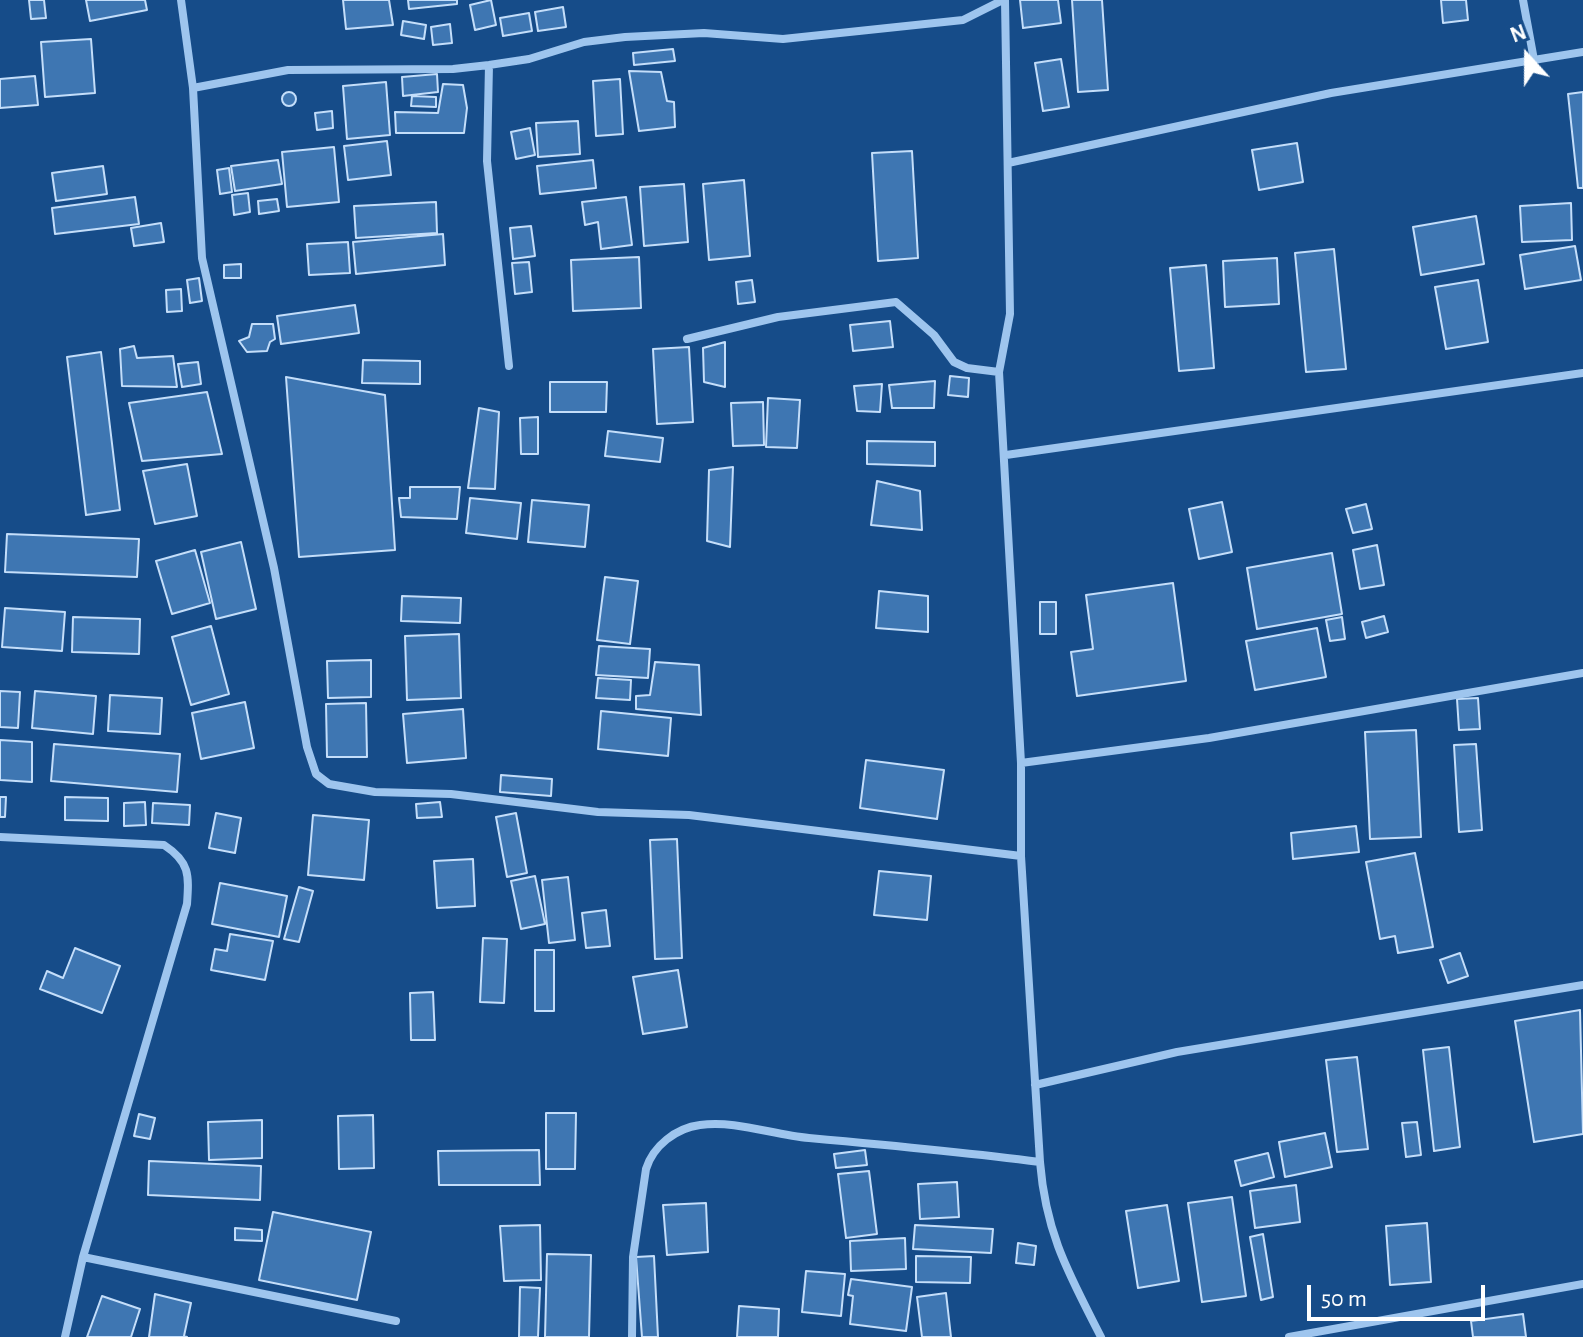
<!DOCTYPE html>
<html>
<head>
<meta charset="utf-8">
<style>
	body { margin:0 }
	#map { position:relative; width:1583px; height:1337px; overflow:hidden; background:#164c89; font-family:"Alegreya Sans",sans-serif }
	canvas { display:block }
	.north { position:absolute; left:1487px; top:16px; width:80px; height:80px; -webkit-text-stroke:6px #164c89; paint-order:stroke; rotate:339deg; font-size:22px; font-weight:700; line-height:32px; text-align:center; color:#fff }
	.north::after { content:''; display:block; margin:auto; width:28px; height:36px; background:#fff; clip-path:polygon(50% 0,100% 100%,50% 72%,0 100%) }
	.scale { position:absolute; left:1307px; top:1285px; width:178px; height:36px; box-sizing:border-box; border:4px solid #fff; border-top:0; padding-left:10px; font-size:24px; line-height:28px; white-space:nowrap; color:#fff; -webkit-text-stroke:6px #164c89; paint-order:stroke }
</style>
</head>
<body>
<div id="map">
<canvas width="1583" height="1337"></canvas>
<div class="north">N</div>
<div class="scale">50 m</div>
</div>
<script>
const g = document.querySelector('canvas').getContext('2d');
g.lineJoin = 'round';
function fillPath(path, color) {
  g.fillStyle = color;
  g.fill(path, 'evenodd');
}
function stroke(path, color, width, dash) {
  g.strokeStyle = color;
  g.lineWidth = width;
  g.lineCap = dash ? 'butt' : 'round';
  g.setLineDash(dash || []);
  g.stroke(path);
}
const building = new Path2D(`
	M29,0H44L46,18L31,19Z
	M86,0H145L147,10L90,21Z
	M343,0H389L393,25L346,29Z
	M408,0H457V4L409,9Z
	M491,0L496,25L475,30L470,5Z
	M1020,0H1058L1061,23L1023,28Z
	M1072,0H1102L1108,90L1078,92Z
	M1441,0H1466L1468,20L1443,23Z
	M563,7L566,27L538,31L535,12Z
	M529,13L532,31L503,36L500,18Z
	M403,21L426,25L424,39L401,35Z
	M450,24L452,43L433,45L431,27Z
	M91,39L95,93L45,97L41,42Z
	M673,49L675,61L634,65L633,53Z
	M1061,59L1069,107L1043,111L1035,63Z
	M629,71L661,72L667,101L674,102L675,127L639,131Z
	M437,74L438,92L403,96L402,77Z
	M35,76L38,105L0,108V79Z
	M620,79L623,134L596,136L593,81Z
	M386,82L390,135L347,139L343,86Z
	M443,84L463,85L467,108L464,133H396L395,112L438,113Z
	M282 99a7 7 0 1 1 14 0a7 7 0 1 1-14 0Z
	M1583,92V188H1578L1568,94Z
	M412,96L436,97V107L411,106Z
	M332,111L333,128L317,130L315,113Z
	M578,121L580,154L538,157L536,123Z
	M530,128L535,155L516,159L511,132Z
	M387,141L391,175L348,180L344,146Z
	M1297,143L1303,182L1259,190L1252,150Z
	M334,147L339,202L287,207L282,152Z
	M912,151L918,258L878,261L872,153Z
	M278,160L282,184L235,191L231,166Z
	M593,160L596,188L540,194L537,166Z
	M103,166L107,194L56,201L52,173Z
	M229,168L232,192L220,194L217,170Z
	M744,180L750,256L709,260L703,184Z
	M684,184L688,242L644,246L640,187Z
	M248,193L250,212L234,215L232,195Z
	M135,197L139,224L55,234L52,208Z
	M626,197L632,245L601,249L598,222L585,225L582,202Z
	M277,199L279,211L259,214L258,201Z
	M436,202L437,233L356,238L354,206Z
	M1571,203L1572,240L1522,242L1520,206Z
	M1476,216L1484,264L1421,275L1413,227Z
	M161,223L164,242L134,246L131,228Z
	M531,226L535,256L513,259L510,228Z
	M443,234L445,265L356,274L353,242Z
	M348,242L350,273L309,275L307,244Z
	M1575,246L1581,280L1525,289L1520,255Z
	M1334,249L1346,369L1306,372L1295,253Z
	M639,257L641,308L573,311L571,260Z
	M1277,258L1279,304L1225,307L1223,261Z
	M529,262L532,292L515,294L512,263Z
	M241,264V278H224V265Z
	M1206,265L1214,368L1179,371L1170,268Z
	M199,278L202,301L190,303L187,280Z
	M752,280L755,302L738,304L736,282Z
	M1478,280L1488,342L1446,349L1435,287Z
	M181,289L182,311L167,312L166,290Z
	M355,305L359,333L281,344L277,316Z
	M890,321L893,347L853,351L850,325Z
	M252,324H273L275,339L270,342L267,351L247,352L239,341L249,337Z
	M725,342V387L704,382L703,348Z
	M134,346L137,358L173,356L177,387L122,386L120,349Z
	M689,347L693,422L657,424L653,349Z
	M101,352L120,510L86,515L67,357Z
	M363,360L420,361V384L362,383Z
	M198,362L201,384L182,387L178,364Z
	M950,376L969,378L968,397L948,395Z
	M286,377L385,395L395,550L299,557Z
	M935,381L934,408H892L889,385Z
	M550,382H607L606,412H550Z
	M882,384L880,412L857,411L854,386Z
	M207,392L222,454L142,461L129,403Z
	M768,398L800,400L797,448L766,447Z
	M763,402L764,445L733,446L731,403Z
	M479,408L499,412L495,489L468,488Z
	M538,417V454H521L520,418Z
	M608,431L663,438L660,462L605,456Z
	M867,441L935,442V466L867,464Z
	M187,464L197,516L155,524L143,471Z
	M733,467L730,547L707,541L709,470Z
	M877,481L920,491L922,530L871,525Z
	M410,487H460L457,519L401,517L399,498H410Z
	M470,498L521,503L517,539L466,533Z
	M532,500L589,505L585,547L528,542Z
	M1222,502L1232,552L1199,559L1189,509Z
	M1366,504L1372,529L1353,533L1346,509Z
	M7,534L139,539L137,577L5,572Z
	M241,542L256,609L216,619L201,552Z
	M1377,545L1384,585L1360,589L1353,550Z
	M195,550L210,603L172,614L156,561Z
	M1332,553L1342,614L1257,629L1247,568Z
	M605,577L638,581L630,644L597,640Z
	M1173,583L1186,681L1077,696L1071,652L1093,649L1086,595Z
	M879,591L928,596V632L876,628Z
	M402,596L461,598L460,623L401,621Z
	M1040,602H1056V634H1040Z
	M5,608L65,612L62,651L2,647Z
	M1384,616L1388,632L1366,638L1362,622Z
	M73,617L140,619L139,654L72,652Z
	M1342,617L1345,639L1330,641L1326,620Z
	M211,626L229,694L191,705L172,637Z
	M1317,628L1326,677L1255,690L1246,641Z
	M459,634L461,698L407,700L405,636Z
	M599,646L650,649L648,678L596,675Z
	M371,660V697L328,698L327,661Z
	M655,662L699,665L701,715L636,709V696L650,695Z
	M598,678L631,680L630,700L596,698Z
	M0,691L20,692L18,728L0,727Z
	M35,691L96,696L93,734L32,728Z
	M110,695L162,698L160,734L108,731Z
	M1478,698L1480,729L1459,730L1457,699Z
	M245,702L254,748L201,759L192,713Z
	M366,703L367,757H327L326,704Z
	M463,709L466,758L407,763L403,714Z
	M601,711L671,718L668,756L598,749Z
	M1416,730L1421,837L1370,839L1365,732Z
	M0,740L32,742V782L0,780Z
	M54,744L180,754L177,792L51,781Z
	M1476,744L1482,830L1459,832L1454,745Z
	M866,760L944,770L937,819L860,808Z
	M501,775L552,779L551,796L500,792Z
	M0,797H6L5,817H0Z
	M65,797L108,798V821L65,820Z
	M145,802L146,825L124,826V803Z
	M440,802L442,817L417,818L416,804Z
	M153,803L190,805L189,825L152,823Z
	M216,813L241,818L235,853L209,848Z
	M516,813L527,873L507,877L496,817Z
	M313,815L369,820L364,880L308,875Z
	M1356,826L1359,852L1293,859L1291,833Z
	M677,839L682,958L655,959L650,840Z
	M1415,853L1433,947L1398,953L1395,936L1380,939L1366,862Z
	M473,859L475,906L437,908L434,861Z
	M879,871L931,876L927,920L874,915Z
	M535,876L545,924L521,929L511,881Z
	M568,877L575,940L549,943L542,880Z
	M220,883L287,896L279,937L212,924Z
	M299,887L313,891L299,942L284,939Z
	M606,910L610,946L586,948L582,913Z
	M230,934L273,941L265,980L211,970L215,949L227,951Z
	M483,938L507,939L504,1003L480,1002Z
	M75,948L120,966L102,1013L40,989L47,971L63,978Z
	M535,950H554V1011H535Z
	M1460,953L1468,976L1448,983L1440,960Z
	M678,970L687,1027L643,1034L633,977Z
	M433,992L435,1040H411L410,993Z
	M1580,1010L1583,1134L1534,1142L1515,1021Z
	M1449,1047L1460,1147L1434,1151L1423,1050Z
	M1357,1057L1368,1149L1337,1152L1326,1060Z
	M546,1113H576L575,1169H546Z
	M139,1114L155,1118L150,1139L134,1136Z
	M373,1115L374,1168L339,1169L338,1116Z
	M262,1120V1158L209,1160L208,1122Z
	M1417,1122L1421,1155L1406,1157L1402,1123Z
	M1325,1133L1332,1167L1285,1177L1279,1142Z
	M539,1150L540,1185H439L438,1151Z
	M865,1150L867,1165L836,1168L834,1154Z
	M1268,1153L1274,1177L1241,1186L1235,1161Z
	M149,1161L261,1166L260,1200L148,1195Z
	M869,1171L877,1234L846,1238L838,1174Z
	M957,1182L959,1217L920,1219L918,1184Z
	M1296,1185L1300,1222L1255,1228L1250,1191Z
	M1232,1197L1246,1296L1202,1302L1188,1203Z
	M706,1203L708,1252L667,1255L663,1205Z
	M1167,1205L1179,1281L1138,1288L1126,1211Z
	M273,1212L371,1232L357,1300L259,1280Z
	M1427,1223L1431,1282L1390,1285L1386,1226Z
	M540,1225L541,1280L504,1281L500,1226Z
	M915,1225L993,1229L991,1253L913,1249Z
	M235,1228L262,1230V1241L235,1240Z
	M1263,1234L1273,1297L1261,1300L1250,1237Z
	M905,1238L906,1269L851,1271L850,1241Z
	M1018,1243L1036,1246L1034,1265L1016,1263Z
	M547,1254L591,1255L589,1337H545Z
	M654,1256L658,1337H642L636,1257Z
	M916,1256L971,1257L970,1283L916,1282Z
	M806,1271L845,1274L841,1316L802,1312Z
	M851,1279L912,1287L906,1331L850,1324L853,1296L848,1295Z
	M520,1287L540,1288L538,1337H519Z
	M946,1293L951,1337H922L917,1297Z
	M155,1294L191,1303L184,1336L187,1337H149Z
	M102,1296L140,1309L131,1337H87Z
	M739,1306L779,1309L778,1337H737Z
	M1523,1314L1526,1337H1473L1471,1321Z`);
const minor = new Path2D(`
	M181,0L193,88L202,258L274,568L307,747L316,774L329,784L375,792L451,794L598,812L689,815L1021,856
	M1005,0L1010,314L999,372L1021,763V856L1040,1162C1046,1235 1069,1274 1101,1337
	M1523,0L1534,60
	M489,65L487,161L509,366
	M193,88L288,70L453,69L489,65L529,59L584,42L625,37L704,33L783,39L963,20L1003,0
	M1008,163L1331,93L1583,52
	M687,339L778,317L896,302L934,335L954,362L967,368L999,372
	M1006,455L1583,373
	M1021,763L1209,738L1583,673
	M0,837L164,845C190,862 189,875 187,904L83,1257L65,1337
	M1035,1085L1177,1052L1583,985
	M83,1257L396,1321
	M632,1337L633,1257L646,1169C653,1146 676,1128 700,1125C736,1120 773,1135 809,1138C887,1145 963,1152 1040,1162
	M1289,1337L1583,1284`);
fillPath(building, '#3e76b2');
stroke(building, '#c4defa', 2);
stroke(minor, '#9ec5ee', 8);
</script>
</body>
</html>
